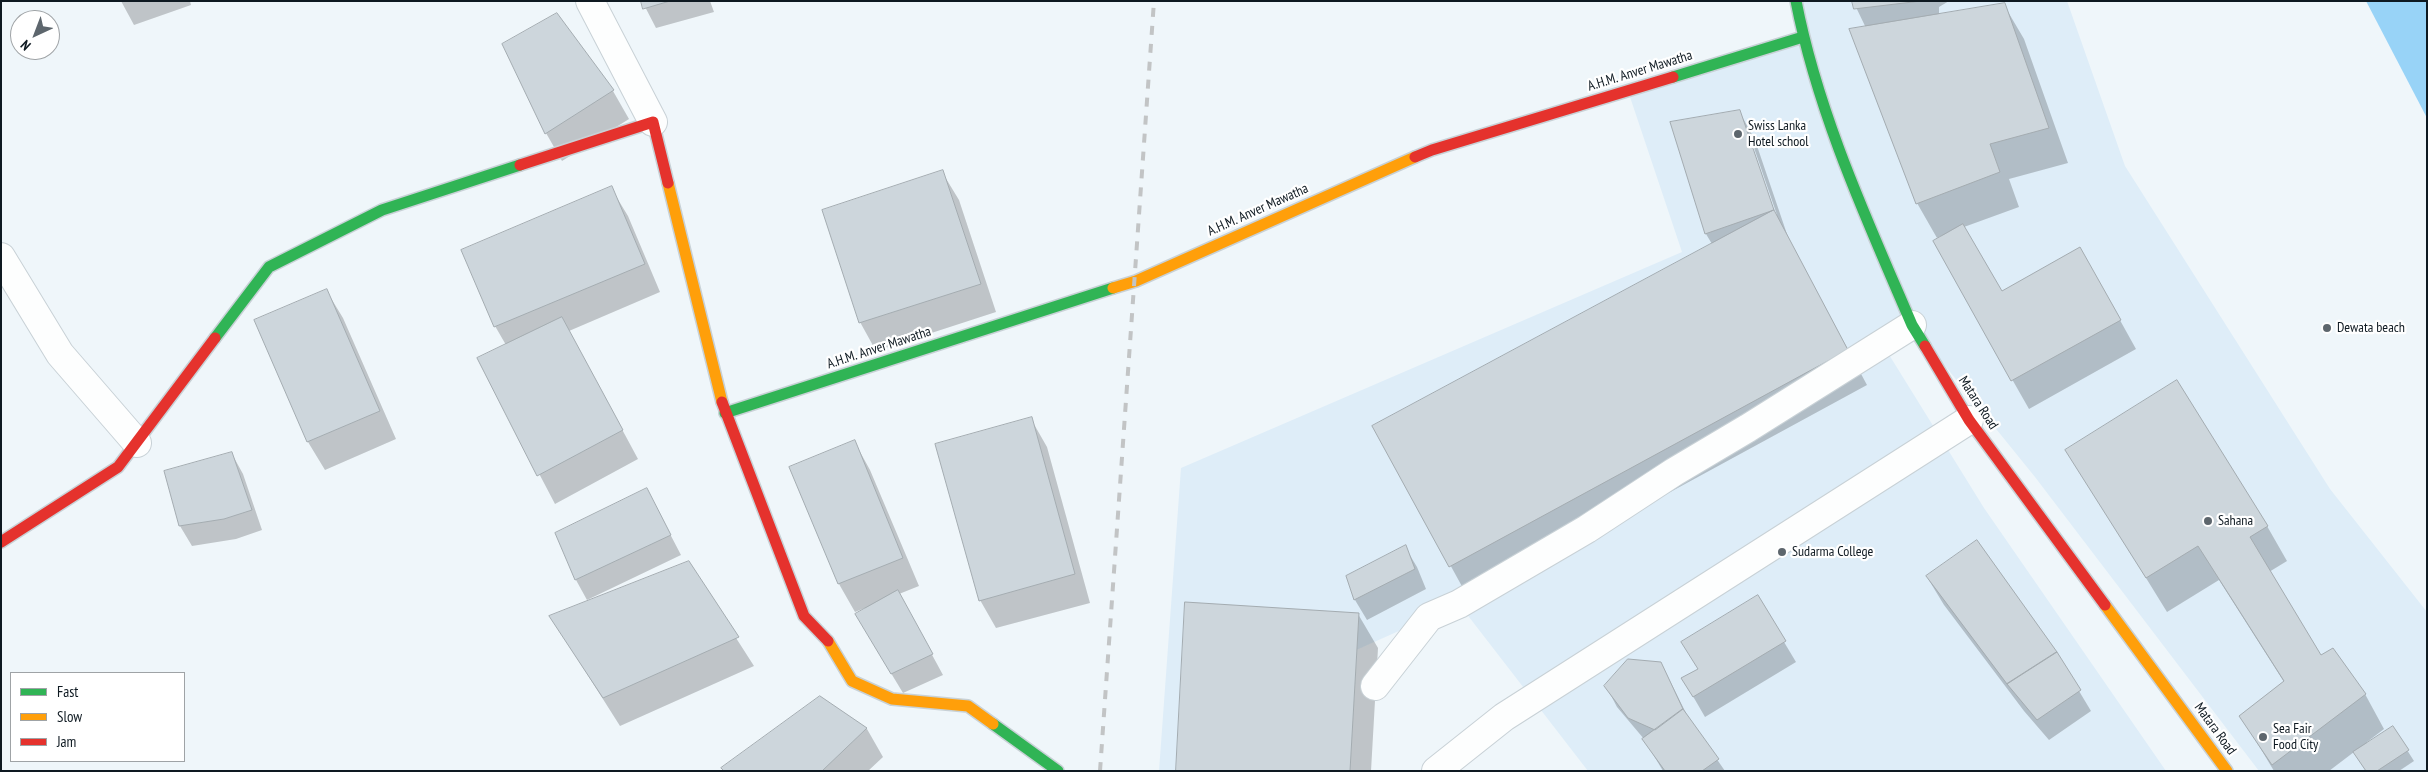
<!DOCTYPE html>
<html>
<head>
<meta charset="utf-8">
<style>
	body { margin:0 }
	#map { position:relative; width:2428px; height:772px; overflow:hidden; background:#eff6fa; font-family:"PT Sans Narrow",sans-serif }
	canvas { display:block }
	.frame { position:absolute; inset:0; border:2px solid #0e1921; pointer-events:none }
	.legend { position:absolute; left:10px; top:672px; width:175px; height:90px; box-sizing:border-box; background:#fff; border:1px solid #9fa3a6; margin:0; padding:6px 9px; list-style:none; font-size:15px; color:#0e1921 }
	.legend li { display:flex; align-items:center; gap:10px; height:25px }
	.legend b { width:25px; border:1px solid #9fa3a6 }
	.north { position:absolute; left:10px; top:10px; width:50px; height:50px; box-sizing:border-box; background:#fff; border:1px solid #9fa3a6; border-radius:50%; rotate:223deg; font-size:14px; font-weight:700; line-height:20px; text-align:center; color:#0e1921 }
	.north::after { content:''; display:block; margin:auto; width:18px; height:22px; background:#5d666d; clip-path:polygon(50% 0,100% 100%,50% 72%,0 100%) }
</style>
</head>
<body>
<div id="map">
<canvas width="2428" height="772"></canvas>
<div class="frame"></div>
<ul class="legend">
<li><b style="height:6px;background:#30b455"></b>Fast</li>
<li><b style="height:6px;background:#ff9f0a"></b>Slow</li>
<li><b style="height:6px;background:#e5322d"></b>Jam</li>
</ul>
<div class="north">N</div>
</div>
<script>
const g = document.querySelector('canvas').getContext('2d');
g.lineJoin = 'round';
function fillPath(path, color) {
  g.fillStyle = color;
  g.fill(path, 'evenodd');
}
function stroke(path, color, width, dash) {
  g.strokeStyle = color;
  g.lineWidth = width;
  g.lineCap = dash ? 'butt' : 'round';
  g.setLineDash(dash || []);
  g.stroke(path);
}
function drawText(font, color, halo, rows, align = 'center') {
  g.font = font + ' "PT Sans Narrow",sans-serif';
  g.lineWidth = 4.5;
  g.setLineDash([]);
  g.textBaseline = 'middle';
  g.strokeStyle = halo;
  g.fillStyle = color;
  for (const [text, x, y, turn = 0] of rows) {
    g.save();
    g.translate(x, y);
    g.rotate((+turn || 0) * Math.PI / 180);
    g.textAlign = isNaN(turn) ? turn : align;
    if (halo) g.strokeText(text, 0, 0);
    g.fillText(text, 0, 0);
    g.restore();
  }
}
const built = new Path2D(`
	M1796,1H2067L2125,166L2330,489L2427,612V771H2259L2035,477L1912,325L1883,345L1984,508L2166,771H1588L1459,604L1305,673L1270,771H1159L1181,468L1682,252L1628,91L1803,37Z`);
const water = new Path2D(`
	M2366,1H2427V118Z`);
const shadow = new Path2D(`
	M121,1H190L191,5L134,25Z
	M642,1H710L714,12L656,28Z
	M1853,1H1949L1939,7V16L2004,5L2024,39L2068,163L2009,179L2019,207L1964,227L2001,293L2096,277L2136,349L2029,409L1934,242L1943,235L1937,238L1917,203L1866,28Z
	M556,15L613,91L629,119L562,161L546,133Z
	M1739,111L1755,140L1789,240L1867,385L1470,601L1374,426L1712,244L1706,234L1671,123ZM1748,139H1751L1777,215L1774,216Z
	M942,172L959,200L996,312L876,351L860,322Z
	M611,188L628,216L660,292L569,331L638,459L555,504L479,359L506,345L495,326Z
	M326,290L343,318L396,439L325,470L308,442L256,320Z
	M1031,419L1047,447L1090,603L996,628L980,600Z
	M854,441L870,470L919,586L899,594L943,675L903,693L868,635L865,608L855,612L839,584L791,467Z
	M2067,450L2267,526L2287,561L2269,572L2321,657L2365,694L2384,729L2367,742L2368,744L2393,728L2414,761L2399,771H2366L2354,752L2329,771H2274L2241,716L2284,682L2219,580L2167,612Z
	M232,454L243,474L262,530L236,539L192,546L180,526Z
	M647,490L681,555L587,600L576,580Z
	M1405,547L1417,567L1426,589L1367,620L1355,600L1347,576Z
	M688,563L754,666L620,726L551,617Z
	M1927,577L2079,691L2091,711L2049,740L2024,711L1944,605Z
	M1757,597L1796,662L1705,717L1683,679L1699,670Z
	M1358,614L1378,648L1371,771H1178Z
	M1661,663L1689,719L1725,771H1663L1644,739L1617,707L1606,686Z
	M820,698L867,729L883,757L868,771H724Z`);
const building = new Path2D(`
	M641,1H670L643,9Z
	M1852,1H1921L1854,9Z
	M2005,3L2049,128L1990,144L2000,172L1916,204L1849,29Z
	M557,13L614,90L545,134L502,44Z
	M1740,110L1774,210L1705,234L1670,122Z
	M943,170L981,284L859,323L822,210Z
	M612,186L645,264L494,327L461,250Z
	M1774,210L1848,350L1449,567L1372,426Z
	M1963,224L2002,291L2080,247L2121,320L2011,381L1933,241Z
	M327,289L380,411L307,442L254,320Z
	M562,317L623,430L537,476L477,358Z
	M2177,380L2268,526L2250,537L2321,655L2333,648L2366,694L2272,765L2239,716L2284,681L2198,546L2146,578L2065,450Z
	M1032,417L1075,574L979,601L935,444Z
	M855,440L903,558L838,584L789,467Z
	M232,452L252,510L224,519L179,526L164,471Z
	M647,488L671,535L575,580L555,533Z
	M1977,540L2057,652L2007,684L1926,576Z
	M1406,545L1415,569L1354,600L1346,576Z
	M689,561L739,637L603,698L549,616Z
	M898,590L933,654L891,674L855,614Z
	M1758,595L1786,641L1693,697L1681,678L1698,669L1681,642Z
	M1185,602L1359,613L1350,771H1176Z
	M2057,652L2081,690L2037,720L2007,684Z
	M1628,659L1661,662L1683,709L1655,730L1628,718L1604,686Z
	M820,696L867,728L822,771H724L721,768Z
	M1683,709L1719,759L1702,771H1665L1642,739Z
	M2393,726L2409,750L2377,771H2366L2353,752Z`);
const street = new Path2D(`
	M590,1L653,122
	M1,257L60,354L137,443
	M1375,686L1429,617L1459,604L1587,529L1674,472L1748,428L1912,325
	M1436,771L1504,717L1969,420`);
const fast = new Path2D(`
	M1796,1C1818,114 1867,220 1912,325L1925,346
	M1673,77L1803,37
	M215,338L269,267L382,210L520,165
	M725,413L1113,288
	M993,724L1058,771`);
const slow = new Path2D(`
	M668,183L722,402
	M1113,288L1136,281L1415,157
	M2105,605L2227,771
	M828,641L852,681L892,699L968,706L993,724`);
const jam = new Path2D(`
	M1415,157L1432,150L1673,77
	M520,165L653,122L668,183
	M1925,346L1969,420L2105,605
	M722,402L804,616L828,641
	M1,542L118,467L215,338`);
const rail = new Path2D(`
	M1100,771L1154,1`);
const markers = [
	[1738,134,5,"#5d666d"],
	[2327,328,5,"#5d666d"],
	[2208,521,5,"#5d666d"],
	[1782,552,5,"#5d666d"],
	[2263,737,5,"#5d666d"]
];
const streetNames = [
	["A.H.M. Anver Mawatha",1640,71,-17],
	["A.H.M. Anver Mawatha",1258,210,-24],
	["A.H.M. Anver Mawatha",879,348,-18],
	["Matara Road",1978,403,57],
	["Matara Road",2215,729,54]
];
const poiNames = [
	["Swiss Lanka",1748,126],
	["Hotel school",1748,142],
	["Dewata beach",2337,328],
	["Sahana",2218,521],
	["Sudarma College",1792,552],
	["Sea Fair",2273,729],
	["Food City",2273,745]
];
fillPath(built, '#deedf8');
fillPath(water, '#98d3f7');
fillPath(shadow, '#0003');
fillPath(building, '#cdd6dc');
stroke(building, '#a4acb1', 1);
stroke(street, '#c8d1d6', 30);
stroke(fast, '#c8d1d6', 14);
stroke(slow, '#c8d1d6', 14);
stroke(jam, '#c8d1d6', 14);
stroke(street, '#fdfefe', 28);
stroke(fast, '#30b455', 11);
stroke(slow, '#ff9f0a', 11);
stroke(jam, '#e5322d', 11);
stroke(rail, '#c2c4c5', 4, [9, 9]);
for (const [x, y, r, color] of markers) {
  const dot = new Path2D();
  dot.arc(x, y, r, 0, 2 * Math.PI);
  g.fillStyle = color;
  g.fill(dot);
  stroke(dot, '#fff', 2);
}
drawText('14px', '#0e1921', '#fff', streetNames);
drawText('14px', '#0e1921', '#fff', poiNames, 'left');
</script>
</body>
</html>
